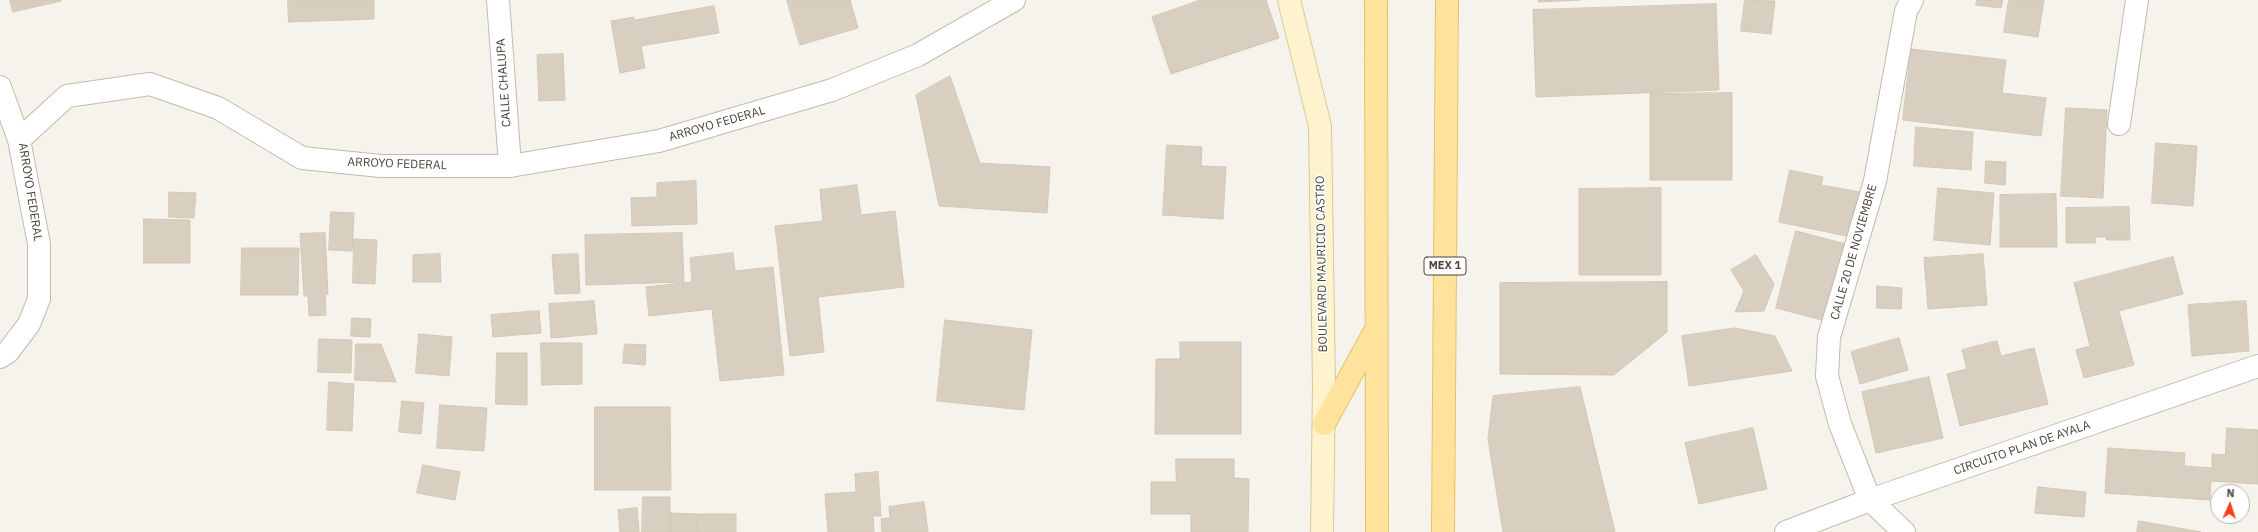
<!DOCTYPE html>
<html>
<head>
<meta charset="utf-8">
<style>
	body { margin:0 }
	#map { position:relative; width:2258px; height:532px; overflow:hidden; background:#f6f3ec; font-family:"IBM Plex Sans",sans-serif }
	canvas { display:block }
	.north { position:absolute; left:2210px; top:484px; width:40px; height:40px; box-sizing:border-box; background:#fff; border:1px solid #b7b4b0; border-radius:50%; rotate:3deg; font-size:11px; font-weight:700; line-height:16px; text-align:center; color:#4b4439 }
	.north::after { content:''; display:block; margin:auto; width:14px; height:18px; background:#fc3f1d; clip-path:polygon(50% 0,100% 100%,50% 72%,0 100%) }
</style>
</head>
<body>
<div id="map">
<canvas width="2258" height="532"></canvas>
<div class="north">N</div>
</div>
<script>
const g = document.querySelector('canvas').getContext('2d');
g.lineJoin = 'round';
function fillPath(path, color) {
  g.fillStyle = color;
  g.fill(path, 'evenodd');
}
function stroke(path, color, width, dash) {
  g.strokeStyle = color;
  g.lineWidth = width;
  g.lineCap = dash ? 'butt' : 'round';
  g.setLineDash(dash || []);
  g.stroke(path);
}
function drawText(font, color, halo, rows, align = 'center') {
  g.font = font + ' "IBM Plex Sans",sans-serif';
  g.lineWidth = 3;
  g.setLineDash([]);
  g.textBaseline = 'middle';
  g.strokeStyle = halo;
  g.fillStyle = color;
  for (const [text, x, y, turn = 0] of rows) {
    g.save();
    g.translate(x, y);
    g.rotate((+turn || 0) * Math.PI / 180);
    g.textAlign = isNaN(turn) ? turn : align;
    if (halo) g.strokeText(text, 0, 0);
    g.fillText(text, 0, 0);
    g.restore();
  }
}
const building = new Path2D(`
	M10,0H60L61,1L13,12Z
	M288,0H374V19L289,22Z
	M787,0H850L858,28L800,45Z
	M1201,0H1266L1279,38L1171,74L1152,17Z
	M1539,0H1581L1539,2Z
	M1745,0L1775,1L1771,34L1741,31Z
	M1977,0H2003L2001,8L1976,5Z
	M2009,0H2044L2038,37L2004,32Z
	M1716,4L1719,90L1536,97L1533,10Z
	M714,6L719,33L641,46L645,68L620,73L611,21L634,17V20Z
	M1911,49L2006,60L2002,93L2046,98L2041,136L1903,120Z
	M563,54L565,100L539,101L537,55Z
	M950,76L980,163L1050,167L1047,213L939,206L916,95Z
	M1732,93V180H1650V94Z
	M2066,108L2107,110L2103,198L2061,196Z
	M1916,127L1973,132L1971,170L1914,166Z
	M2156,143L2197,146L2193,206L2152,203Z
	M1167,145L1202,147L1201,166L1226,167L1223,219L1163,215Z
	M1986,161L2006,162L2005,185L1985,183Z
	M1790,170L1823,177L1821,185L1860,192L1851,237L1779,222Z
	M696,181L697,224L632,226L631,198L657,197V183Z
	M857,185L861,215L895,211L904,287L818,297L824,352L790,356L775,226L823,221L820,190Z
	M1661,188V275H1579V189Z
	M1938,188L1994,193L1990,245L1934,240Z
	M169,192L196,193L194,218L169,217Z
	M2056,194L2057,247H2000V195Z
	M2129,207L2130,240H2106L2107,237H2095L2096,243H2066V208Z
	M331,212L354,213L352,251L329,250Z
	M144,219L190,220V263H144Z
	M1796,231L1846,244L1826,321L1776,308Z
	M325,233L328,294L325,295L326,315L309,316L308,296H304L300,234Z
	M682,233L684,282L586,285L585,235Z
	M354,239L377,240L375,284L353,283Z
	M242,248H299L298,295H241Z
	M733,253L735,271L773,267L784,375L720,381L712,309L649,316L646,287L692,282L690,258Z
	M440,254L441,282H413V255Z
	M578,254L580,293L555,294L552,255Z
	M1983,254L1987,305L1928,309L1924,258Z
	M1756,255L1774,284L1764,311L1735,312L1744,291L1731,270Z
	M2173,257L2183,294L2119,311L2134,365L2084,378L2076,350L2090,346L2074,283Z
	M1667,282V332L1614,375L1500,374V283Z
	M1877,286L1902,288L1901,309L1877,308Z
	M594,301L597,334L551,338L549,304Z
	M2246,301L2249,351L2192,356L2188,305Z
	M539,311L541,333L493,337L491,315Z
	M352,318L371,319L370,337L351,336Z
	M945,320L1032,330L1024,410L937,401Z
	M1735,328L1775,336L1792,371L1689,386L1682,336Z
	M419,334L452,337L449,376L416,373Z
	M1899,338L1908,370L1860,384L1851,352Z
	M319,339L352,340L351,373L318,372Z
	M1997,341L2001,356L2034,348L2048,404L1960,426L1947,374L1967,369L1962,350Z
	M1180,342H1241V434H1155L1156,359H1180Z
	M541,343H582V384L542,385Z
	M356,344H381L396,382L355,380Z
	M625,344L646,345L645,365L623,363Z
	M497,353H527V405L496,404Z
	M1929,377L1943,438L1876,453L1862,392Z
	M329,382L354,384L352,431L327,430Z
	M1580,387L1615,532H1503L1488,439L1493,396Z
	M402,401L424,403L421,434L399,432Z
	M440,405L487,408L484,451L437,448Z
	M595,407H670L671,490H595Z
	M1753,428L1767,489L1699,504L1685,443Z
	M2227,428L2258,430V484L2211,481L2210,500L2105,493L2108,448L2185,453L2184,466L2212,468V454L2225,455Z
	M1176,459H1234V478L1249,479L1248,532H1191V514H1151V482H1176Z
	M423,465L460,472L455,500L417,493Z
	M878,472L881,516H873L874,532H828L825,494L856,492L855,474Z
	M2038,487L2086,492L2084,517L2035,513Z
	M643,497H670V532H642Z
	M924,502L928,532H882L881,519L890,518L889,507Z
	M637,508L639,532H620L618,510Z
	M671,513L696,514V532H670Z
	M697,514H736V532H697Z
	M2139,521L2201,532H2137Z`);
const street = new Path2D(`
	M498,0L510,166
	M0,87L19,140
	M2119,124L2137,0
	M0,357L8,352L29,324L39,299V244L19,140L67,96L150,84L218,108L302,158L381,166H510L659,141L832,90L918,55L1014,0
	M1786,532L1870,500L2258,366
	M1904,532L1870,500L1840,424L1827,376L1829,337L1875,181L1906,11L1912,0`);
const secondary = new Path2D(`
	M1289,0L1320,126L1324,386L1322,532`);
const primary = new Path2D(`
	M1376,0L1377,532
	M1324,424L1375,331
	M1443,532L1447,0`);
const shields = [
	[1445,266,42]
];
const shieldNames = [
	["MEX 1",1445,266]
];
const streetNames = [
	["CALLE CHALUPA",504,83,-94],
	["ARROYO FEDERAL",717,124,-16],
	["ARROYO FEDERAL",397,164,2],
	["ARROYO FEDERAL",30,192,81],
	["CALLE 20 DE NOVIEMBRE",1854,252,-74],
	["BOULEVARD MAURICIO CASTRO",1322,264,-91],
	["CIRCUITO PLAN DE AYALA",2022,448,-19]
];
fillPath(building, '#d8cfc1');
stroke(building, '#d3c7b4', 1);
stroke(street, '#c2bbae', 24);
stroke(secondary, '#d6c79b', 24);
stroke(primary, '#e6c16a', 24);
stroke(street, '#fff', 22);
stroke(secondary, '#fff3cd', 22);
stroke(primary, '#ffe39c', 22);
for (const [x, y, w] of shields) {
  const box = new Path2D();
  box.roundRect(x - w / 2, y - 9, w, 18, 3);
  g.fillStyle = '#fff';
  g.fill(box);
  stroke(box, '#4b4439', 1);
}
drawText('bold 11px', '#4b4439', null, shieldNames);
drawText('12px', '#4b4439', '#fff', streetNames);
</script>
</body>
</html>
